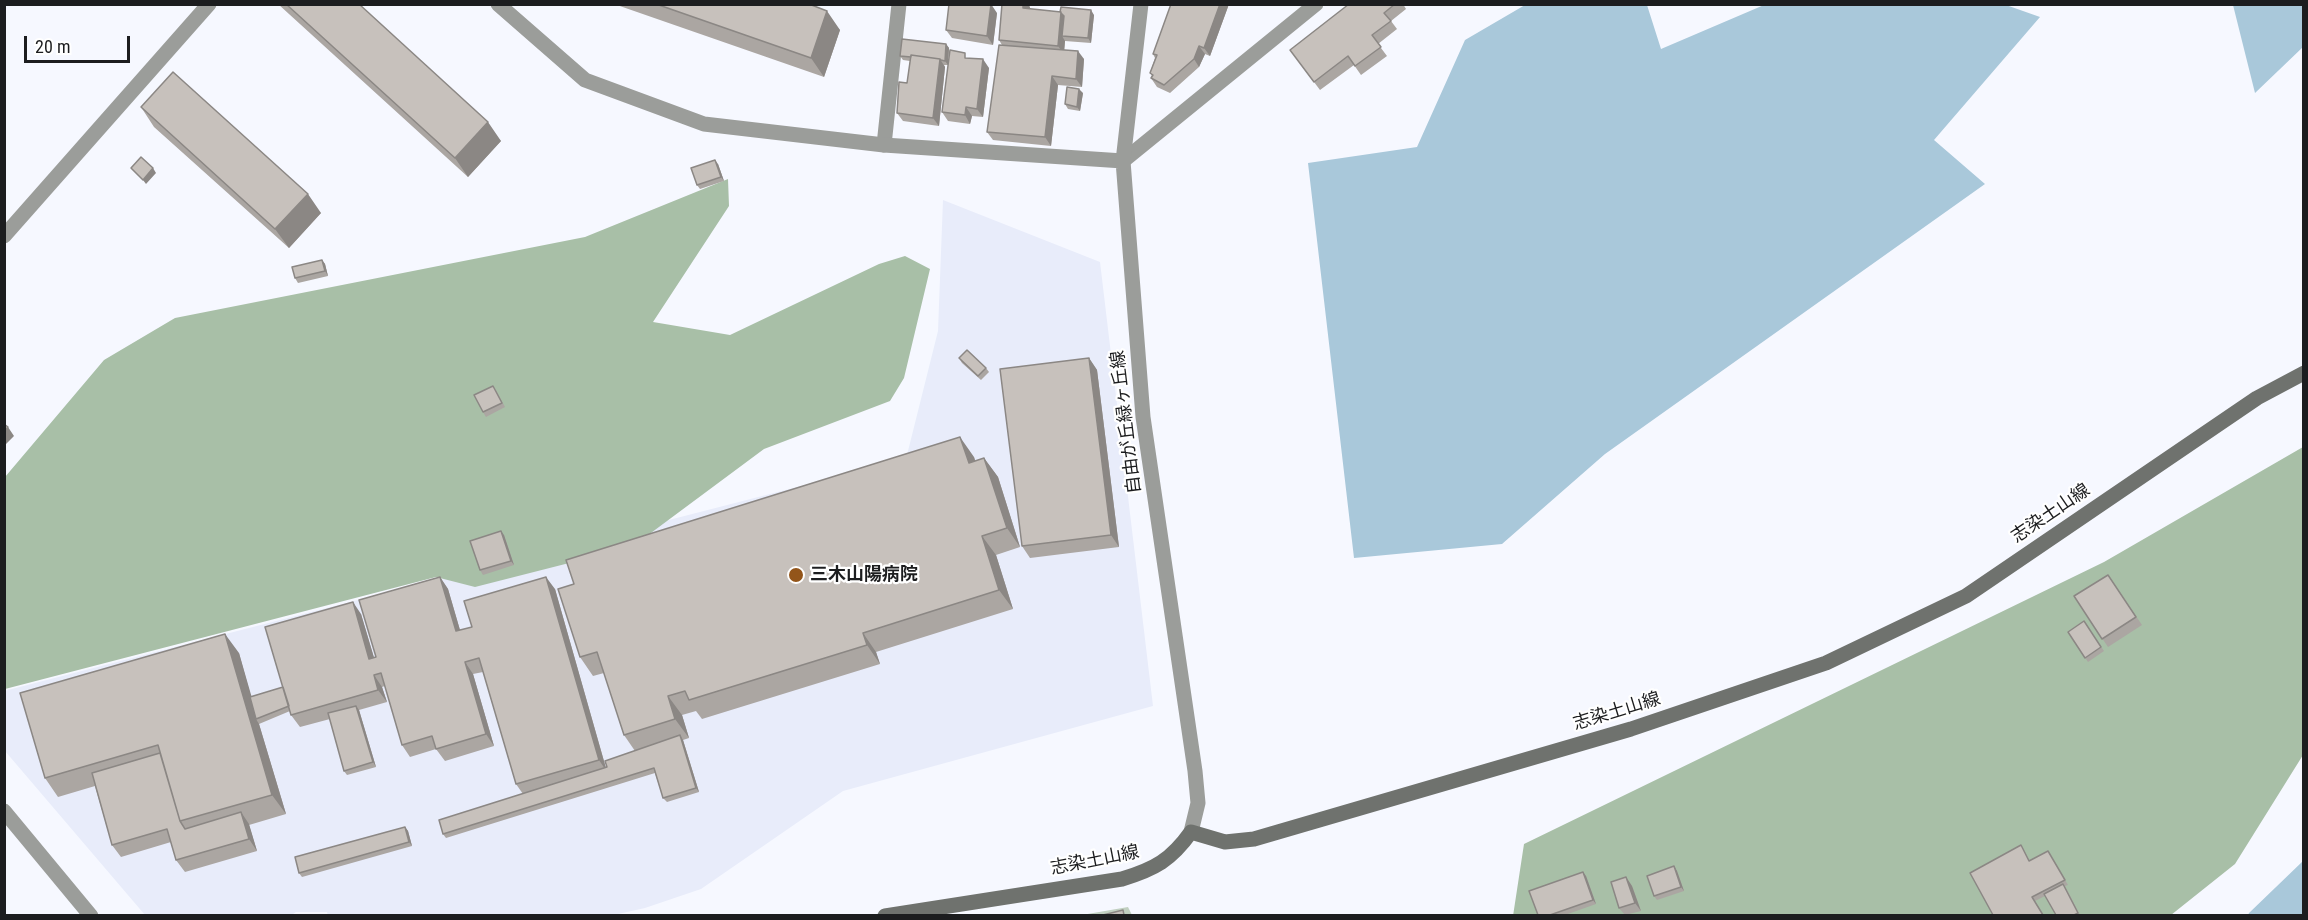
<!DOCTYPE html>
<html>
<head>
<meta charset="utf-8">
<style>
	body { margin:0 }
	#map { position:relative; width:2308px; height:920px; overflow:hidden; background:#f6f8ff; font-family:"Roboto Condensed",sans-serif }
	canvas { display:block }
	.frame { position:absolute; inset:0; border:6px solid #1c1d1f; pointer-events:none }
	.scale { position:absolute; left:24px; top:36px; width:106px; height:27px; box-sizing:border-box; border:3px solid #1c1d1f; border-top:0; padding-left:8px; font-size:18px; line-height:21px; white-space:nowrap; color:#1c1d1f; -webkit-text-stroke:4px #fff; paint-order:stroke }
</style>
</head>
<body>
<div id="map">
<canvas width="2308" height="920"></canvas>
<div class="frame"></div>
<div class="scale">20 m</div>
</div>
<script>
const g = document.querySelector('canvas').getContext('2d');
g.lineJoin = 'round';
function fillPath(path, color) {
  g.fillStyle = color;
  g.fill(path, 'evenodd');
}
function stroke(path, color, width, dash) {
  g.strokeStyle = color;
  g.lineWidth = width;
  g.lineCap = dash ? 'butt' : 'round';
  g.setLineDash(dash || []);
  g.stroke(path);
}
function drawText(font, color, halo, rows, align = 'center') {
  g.font = font + ' "Roboto Condensed","Noto Sans JP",sans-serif';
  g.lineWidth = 4.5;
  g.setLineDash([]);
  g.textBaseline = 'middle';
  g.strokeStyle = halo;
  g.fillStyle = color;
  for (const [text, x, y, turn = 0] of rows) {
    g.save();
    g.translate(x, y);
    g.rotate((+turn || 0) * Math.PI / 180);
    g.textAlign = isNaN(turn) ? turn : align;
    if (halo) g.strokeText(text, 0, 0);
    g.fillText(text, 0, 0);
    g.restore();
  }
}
const built = new Path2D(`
	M943,200L1100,262L1153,706L843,791L701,889L645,908L609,916H328L327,912H296L290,916L145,915L5,751L4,691L906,459L938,331Z`);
const green = new Path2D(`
	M1128,907L1132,915L1076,916Z`);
const forest = new Path2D(`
	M728,179L729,206L653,322L730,335L879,264L905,256L930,269L904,378L890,401L764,449L632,547L475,587L436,577L5,689V477L104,360L175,318L585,237Z
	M2303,447V755L2235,864L2171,915L1513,916L1524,844L2104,562Z`);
const water = new Path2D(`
	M1525,5H1647L1661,49L1764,5H2006L2040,17L1934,140L1985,184L1605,454L1502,544L1354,558L1308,163L1417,147L1465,40Z
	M2233,5H2303V47L2255,93Z
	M2303,861V915H2248L2249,913Z`);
const minor = new Path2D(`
	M884,145L899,4
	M1123,161L1316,4
	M4,236L209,4
	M4,811L91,916`);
const tertiary = new Path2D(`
	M498,4L585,80L704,124L884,145L1123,161
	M1141,4L1123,161L1143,417L1195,771L1198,803L1191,832`);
const secondary = new Path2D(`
	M885,916L1122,879C1155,869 1171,860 1191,832L1225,842L1254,839L1631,729L1826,663L1966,596L2257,398L2304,373`);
const wall = new Path2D(`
	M278,4H359L501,141L468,177Z
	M614,4H809L840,30L824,77Z
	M1171,4H1229L1210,56L1205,54L1199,67L1170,93L1157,87L1151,78L1152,76L1150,73L1155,58L1153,54Z
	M1349,4H1403L1406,9L1391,21L1397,29L1378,44L1387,56L1361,75L1354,65L1320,90L1296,58Z
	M1030,7V9L1094,15L1091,43L1065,41L1064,50L1084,59L1082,87L1058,85L1051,146L993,140L987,132L1002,45L999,40Z
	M997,13L993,45L952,38L946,30Z
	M946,44L949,48L948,65H944L945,67L939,126L903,121L897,113L907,83L910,61L903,60L900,56Z
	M968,58L989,68L983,117L972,116L970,124L948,121L942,112Z
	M1083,93L1080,111L1068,109L1065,104Z
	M141,107L321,213L289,248L154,127Z
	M718,164L724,181L700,189L697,185Z
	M322,260L325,264L328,276L298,283L295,278Z
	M959,358L986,368L989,372L981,380L962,363Z
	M1089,358L1097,370L1119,547L1030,558L1022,546Z
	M496,390L505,407L486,417L483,412Z
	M974,457L975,461L984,458L998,477L1020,547L996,555L1013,609L876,652L880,664L702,719L696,711L682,715L689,738L683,740L699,792L667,802L663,798L655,773L446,838L443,834L523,794L516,784L483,672L473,674L494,746L445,761L436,749L410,757L402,745L385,686L382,687L387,702L359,710L376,767L347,775L344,771L330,719L300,727L291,715L290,711L259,724L286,814L249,825L257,851L185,872L176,860L171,842L121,857L112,845L95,786L58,797L45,778L239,653L251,697L283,687L361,614L374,658L376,657L440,577L448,589L460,630L472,627L555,589L606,768L635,751L624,735L604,673L593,676L580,657L574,584Z
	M504,535L514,565L483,575L480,570Z
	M2108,575L2142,625L2108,647L2074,596Z
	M2084,621L2104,651L2088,662L2068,632Z
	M405,827L408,831L412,846L302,877L299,873Z
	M2021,845L2030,861L2048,851L2068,885L2065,886L2080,915H2056L2045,896L2035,901L1993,915Z
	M1674,866L1677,871L1684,891L1657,900L1654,896Z
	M1586,876L1596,904L1565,915H1538Z
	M1626,877L1632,886L1641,911L1625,915L1619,908Z`);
const shadedWall = new Path2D(`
	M991,4L997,13L993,45L987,36Z
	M1023,4H1028L1030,7L1029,16L1023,8Z
	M1220,4H1229L1210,56L1204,48Z
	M1091,10L1094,15L1091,43L1088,38Z
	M827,11L840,30L824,77L811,58Z
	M1061,12L1067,20L1062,36L1065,41L1064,54L1058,46Z
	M946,44L949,48L948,65L945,61Z
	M1199,46L1205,54L1199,67L1194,59Z
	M1078,51L1084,59L1082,87L1076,79Z
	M940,59L945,67L939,126L933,118Z
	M983,59L989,68L983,117L977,109Z
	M1052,76L1058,85L1051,146L1045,137Z
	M1079,89L1083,93L1080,111L1077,107Z
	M966,107L972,116L970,124L965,115Z
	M488,122L501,141L468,177L455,158Z
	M715,160L718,164L724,181L721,177Z
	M153,168L156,173L146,184L143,180Z
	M308,194L321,213L289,248L275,229Z
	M322,260L325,264L328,276L325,271Z
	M1089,358L1097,370L1119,547L1111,535Z
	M8,427L14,436L4,446V431Z
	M960,437L974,457L982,483L969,463Z
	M984,458L998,477L1020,547L1007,528Z
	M501,531L504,535L514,565L511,561Z
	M982,536L996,555L1013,609L999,590Z
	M440,577L448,589L464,644L456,631Z
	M546,577L555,589L607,772L599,760Z
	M353,602L361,614L378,671L369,659Z
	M863,633L876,652L880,664L867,645Z
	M225,634L239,653L258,719H256L259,724L286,814L272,795Z
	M465,662L473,674L494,746L486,734Z
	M374,675L382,687L387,702L378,690Z
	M668,696L682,715L689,738L675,719Z
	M356,706L359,710L376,767L373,762Z
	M680,735L683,740L699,792L696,788Z
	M241,812L249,824L257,851L249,839Z
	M405,827L408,831L412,846L409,842Z
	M1674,866L1677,871L1684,891L1681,887Z
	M1583,872L1586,876L1596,904L1593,900Z
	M1626,877L1632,886L1641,911L1635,903Z`);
const building = new Path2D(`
	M286,4H359L488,122L455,158Z
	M656,4H809L827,11L811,58Z
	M949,4H991L987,36L946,30Z
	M1002,4H1023V8L1061,12L1058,46L999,40Z
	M1171,4H1220L1204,48L1199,46L1194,59L1164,85L1151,78L1153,75L1150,73L1157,55L1153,54Z
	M1349,4H1395L1384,13L1391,21L1372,35L1381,47L1355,66L1348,56L1314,82L1290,50Z
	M1061,7L1091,10L1088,38L1062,36L1064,16L1060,12Z
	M902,39L946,44L945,61L941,60L940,59L911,55V57L900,56Z
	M999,45L1078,51L1076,79L1052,76L1045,137L987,132Z
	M950,50L965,53V58L983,59L977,109L966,107L965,115L942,112Z
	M911,55L940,59L933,118L897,113L899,82L907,83Z
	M173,72L308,194L275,229L141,107Z
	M1067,87L1079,89L1077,107L1065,104Z
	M141,157L153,168L143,180L131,168Z
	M715,160L721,177L697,185L691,168Z
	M322,260L325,271L295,278L292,267Z
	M967,350L986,368L978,376L959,358Z
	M1089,358L1111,535L1022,546L1000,369Z
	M493,386L502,403L483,412L474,395Z
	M4,424L8,427L4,431Z
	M960,437L969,463L984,458L1007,528L982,536L999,590L863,633L867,645L689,700L685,691L668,696L675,719L624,735L597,652L580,657L558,589L574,584L566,560Z
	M501,531L511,561L480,570L470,541Z
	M2108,575L2136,617L2102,639L2074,596Z
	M440,577L456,631L472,627L464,601L546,577L599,760L516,784L479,658L465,662L486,734L436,749L432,736L402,745L381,673L374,675L378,690L291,715L265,627L353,602L369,659L376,657L359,600Z
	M2084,621L2101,647L2085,658L2068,632Z
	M225,634L272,795L180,821L158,745L45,778L20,693Z
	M283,687L289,706L256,719L250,697Z
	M356,706L373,762L344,771L328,713Z
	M680,735L696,788L663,798L654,768L443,834L439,820L607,767L605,761Z
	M160,753L180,821L185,829L241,812L249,839L176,860L167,829L112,845L92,773Z
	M405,827L409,842L299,873L295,857Z
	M2021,845L2029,861L2048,851L2065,880L2032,897L2043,915H1993L1970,873Z
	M1674,866L1681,887L1654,896L1647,876Z
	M1583,872L1593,900L1550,915H1538L1529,891Z
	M1626,877L1635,903L1619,908L1611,882Z
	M2063,884L2078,913L2074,915H2056L2044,894Z
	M1123,910L1124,915H1103Z`);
const markers = [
	[796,575,8,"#93551a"]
];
const streetNames = [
	["自由が丘緑ヶ丘線",1127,422,-97],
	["志染土山線",2051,514,-34],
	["志染土山線",1617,712,-17],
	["志染土山線",1095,861,-11]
];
const poiNames = [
	["三木山陽病院",810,575]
];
fillPath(built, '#e8ecfa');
fillPath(green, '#c1d0c1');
fillPath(forest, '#a8bfa7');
fillPath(water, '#a9c8da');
stroke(minor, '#9b9d9a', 15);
stroke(tertiary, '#9b9d9a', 15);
stroke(secondary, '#6f726e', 15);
fillPath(wall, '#aba6a2');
fillPath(shadedWall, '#8b8784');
fillPath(building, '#c7c1bc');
stroke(building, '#8b8784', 1.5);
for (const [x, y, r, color] of markers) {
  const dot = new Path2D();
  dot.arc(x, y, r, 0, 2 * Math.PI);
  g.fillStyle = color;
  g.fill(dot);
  stroke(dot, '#fff', 2);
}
drawText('18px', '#1c1d1f', '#fff', streetNames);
drawText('bold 18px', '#1c1d1f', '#fff', poiNames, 'left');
</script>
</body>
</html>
